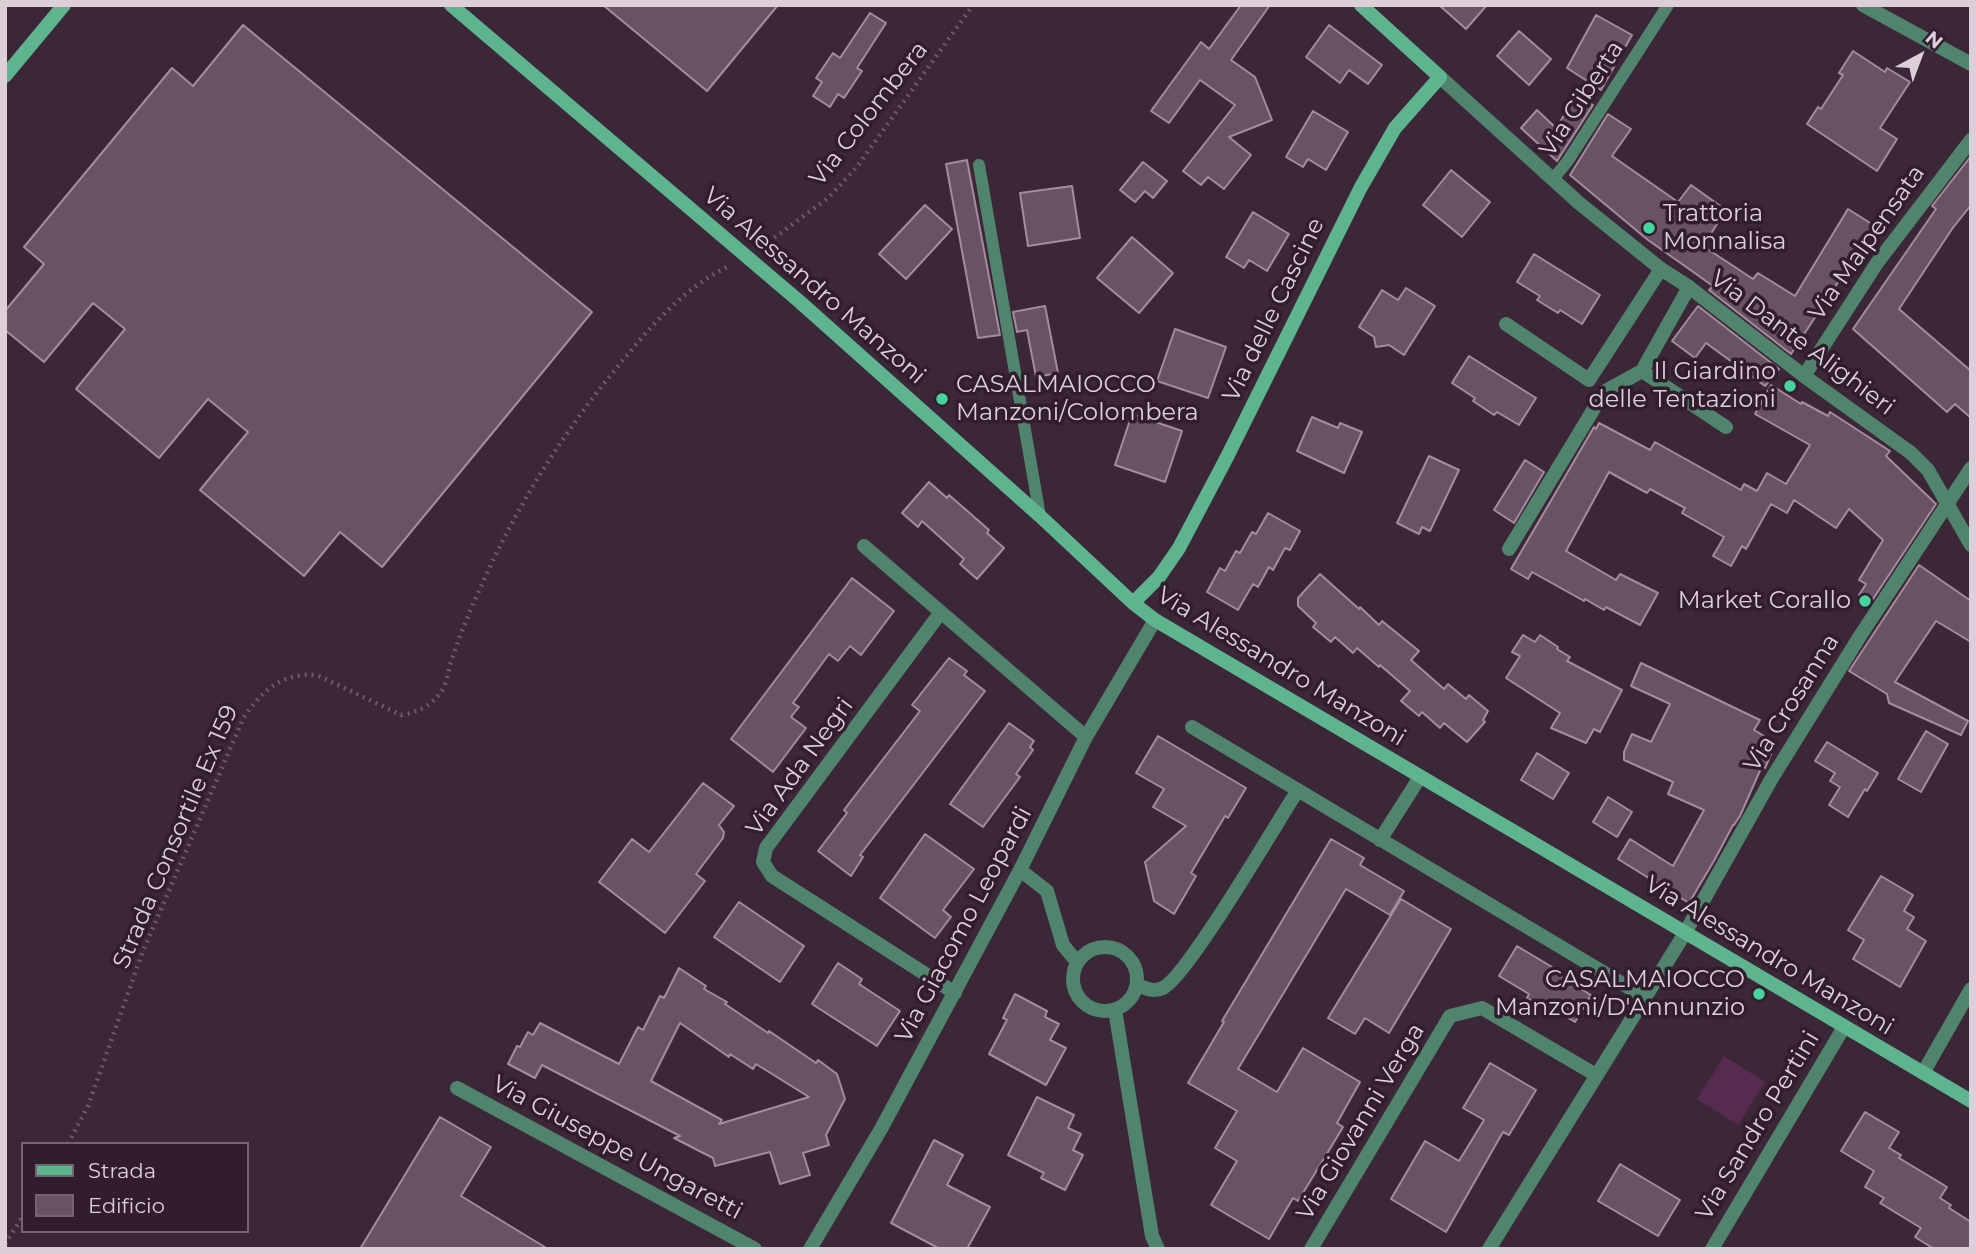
<!DOCTYPE html>
<html>
<head>
<meta charset="utf-8">
<style>
	body { margin:0 }
	#map { position:relative; width:1976px; height:1254px; overflow:hidden; background:#3b2737; font-family:Montserrat,sans-serif }
	canvas { display:block }
	.frame { position:absolute; inset:0; border:7px solid #dccfd9; pointer-events:none }
	.legend { position:absolute; left:21px; top:1142px; width:228px; height:91px; box-sizing:border-box; background:#311d2d; border:2px solid #756472; margin:0; padding:9px 12px; list-style:none; font-size:21px; color:#dccfd9 }
	.legend li { display:flex; align-items:center; gap:14px; height:35px }
	.legend b { width:35px; border:2px solid #756472 }
	.north { position:absolute; left:1885px; top:21px; width:70px; height:70px; -webkit-text-stroke:5px #311d2d; paint-order:stroke; rotate:41deg; font-size:19px; font-weight:700; line-height:28px; text-align:center; color:#dccfd9 }
	.north::after { content:''; display:block; margin:auto; width:24px; height:32px; background:#dccfd9; clip-path:polygon(50% 0,100% 100%,50% 72%,0 100%) }
</style>
</head>
<body>
<div id="map">
<canvas width="1976" height="1254"></canvas>
<div class="frame"></div>
<ul class="legend">
<li><b style="height:9px;background:#5fb490"></b>Strada</li>
<li><b style="height:19px;background:#685263"></b>Edificio</li>
</ul>
<div class="north">N</div>
</div>
<script>
const g = document.querySelector('canvas').getContext('2d');
g.lineJoin = 'round';
function fillPath(path, color) {
  g.fillStyle = color;
  g.fill(path, 'evenodd');
}
function stroke(path, color, width, dash) {
  g.strokeStyle = color;
  g.lineWidth = width;
  g.lineCap = dash ? 'butt' : 'round';
  g.setLineDash(dash || []);
  g.stroke(path);
}
function drawText(font, color, halo, rows, align = 'center') {
  g.font = font + ' Montserrat,sans-serif';
  g.lineWidth = 7;
  g.setLineDash([]);
  g.textBaseline = 'middle';
  g.strokeStyle = halo;
  g.fillStyle = color;
  for (const [text, x, y, turn = 0] of rows) {
    g.save();
    g.translate(x, y);
    g.rotate((+turn || 0) * Math.PI / 180);
    g.textAlign = isNaN(turn) ? turn : align;
    if (halo) g.strokeText(text, 0, 0);
    g.fillText(text, 0, 0);
    g.restore();
  }
}
const green = new Path2D(`
	M1724,1056L1765,1082L1738,1125L1697,1099Z`);
const building = new Path2D(`
	M603,5H778L707,91Z
	M1241,5H1270L1231,60L1255,77L1272,120L1229,137L1251,155L1224,189L1208,177L1201,185L1183,171L1235,105L1200,80L1169,123L1151,111L1201,42L1209,49Z
	M1439,5H1487L1466,29Z
	M870,13L886,23L857,68L862,71L844,98L838,94L830,107L813,96L822,82L816,78L833,53L840,58Z
	M1596,15L1632,35L1601,90L1567,68Z
	M243,25L592,312L382,567L340,532L304,576L200,490L248,432L208,399L159,458L76,389L125,329L93,303L44,362L5,330V311L44,264L24,247L172,68L193,86Z
	M1329,25L1382,65L1368,84L1349,70L1340,83L1306,57Z
	M1519,31L1551,59L1529,85L1497,56Z
	M1853,51L1885,72L1887,68L1910,82L1880,128L1897,139L1877,171L1807,124L1818,107L1821,109L1843,75L1839,73Z
	M1577,95L1593,105L1557,161L1521,128L1537,110L1556,128Z
	M1313,111L1348,132L1326,170L1308,159L1303,167L1286,157Z
	M1608,114L1631,129L1612,156L1678,202L1691,185L1726,210L1703,246L1753,279L1758,273L1795,296L1848,209L1875,226L1791,354L1709,290L1713,286L1648,240L1570,175Z
	M1971,156V205L1952,229L1899,309L1971,371V418L1955,404L1947,412L1853,329L1936,209L1932,206Z
	M967,160L1000,335L978,338L946,164Z
	M1143,162L1167,181L1153,198L1145,191L1135,202L1120,190Z
	M1451,170L1490,202L1462,237L1423,205Z
	M1072,186L1080,238L1028,246L1020,193Z
	M925,205L952,229L906,279L879,254Z
	M1253,212L1289,234L1267,271L1249,260L1244,268L1226,257Z
	M1132,237L1173,273L1139,313L1097,278Z
	M1534,254L1600,295L1582,324L1560,310L1558,313L1537,300L1540,296L1517,282Z
	M1406,288L1435,306L1404,355L1389,345L1376,347L1374,337L1359,327L1382,290L1398,300Z
	M1045,306L1058,373L1036,377L1027,330L1017,332L1013,312Z
	M1698,306L1779,369L1765,386L1706,343L1695,358L1672,341Z
	M1175,329L1226,347L1208,398L1157,381Z
	M1469,356L1536,398L1519,425L1497,412L1494,415L1473,401L1475,398L1452,383Z
	M1771,385L1801,404L1802,402L1828,416L1830,412L1890,451L1886,456L1936,504L1871,602L1859,595L1866,584L1859,580L1883,540L1849,509L1836,528L1794,500L1787,513L1771,504L1746,549L1742,546L1731,566L1713,556L1724,537L1682,513L1685,508L1650,489L1647,493L1609,472L1566,551L1616,580L1620,574L1658,593L1640,625L1606,607L1604,610L1585,599L1584,601L1532,572L1528,579L1511,569L1594,427L1596,429L1599,423L1650,450L1655,442L1741,490L1744,484L1757,491L1767,473L1786,484L1810,445L1755,414Z
	M1132,414L1182,431L1165,482L1115,465Z
	M1312,417L1338,428L1340,423L1362,432L1344,473L1297,451Z
	M1429,456L1459,470L1430,531L1422,527L1419,534L1397,523Z
	M1525,460L1544,472L1514,523L1494,510Z
	M929,482L947,498L949,495L989,530L987,533L1004,548L977,579L960,564L964,559L922,521L918,527L902,513Z
	M1268,513L1300,531L1290,550L1285,548L1273,570L1269,567L1258,587L1253,584L1238,610L1207,592L1220,568L1225,571L1236,551L1240,553L1252,532L1256,534Z
	M1919,565L1971,601V642L1936,621L1895,682L1968,721L1961,735L1889,703L1887,694L1849,671Z
	M1320,574L1359,609L1360,607L1379,625L1382,621L1419,651L1411,660L1444,689L1448,684L1466,699L1469,695L1488,711L1483,720L1485,722L1467,742L1444,723L1440,728L1422,712L1419,716L1401,701L1410,691L1380,665L1379,667L1357,648L1353,653L1335,637L1331,642L1313,627L1316,623L1298,606V598Z
	M852,578L894,611L861,655L850,646L838,661L829,654L793,703L799,707L791,717L806,728L773,772L731,739Z
	M1523,635L1535,642L1540,635L1558,647L1557,649L1570,657L1567,661L1622,690L1600,732L1594,729L1586,743L1551,728L1560,713L1506,678L1520,656L1512,652Z
	M949,658L967,671L964,675L985,691L860,855L863,857L851,876L818,851L847,813L844,810L920,711L912,705Z
	M1641,663L1760,720L1754,730L1776,743L1765,768L1762,766L1740,816L1734,825H1733L1715,859L1689,903L1618,859L1630,839L1673,866L1704,810L1668,794L1673,782L1624,760V752L1632,734L1651,742L1670,704L1631,686Z
	M1009,723L1034,741L1030,747L1033,750L1016,774L1020,777L983,827L950,804Z
	M1926,731L1948,744L1921,792L1898,779Z
	M1158,736L1246,788L1228,818L1225,816L1191,873L1196,876L1174,914L1154,901L1145,862L1186,826L1153,807L1164,789L1136,773Z
	M1827,742L1878,773L1867,791L1865,789L1848,817L1829,805L1840,787L1830,781L1835,773L1815,761Z
	M1537,753L1569,773L1553,799L1521,780Z
	M703,783L734,806L719,825L724,832L723,838L696,874L705,881L665,933L599,882L632,839L649,852Z
	M1608,797L1632,812L1617,837L1593,822Z
	M925,834L974,869L943,910L951,917L935,938L880,898Z
	M1331,839L1364,858L1360,865L1404,891L1390,915L1346,889L1238,1069L1277,1092L1303,1048L1360,1082L1337,1123L1343,1127L1328,1152L1298,1201L1293,1198L1269,1239L1211,1205L1237,1161L1215,1148L1237,1111L1188,1083L1224,1022L1222,1021Z
	M1881,876L1913,895L1904,911L1914,917L1907,929L1926,941L1900,987L1853,959L1864,940L1848,930Z
	M1401,899L1451,929L1389,1033L1365,1018L1355,1034L1328,1018Z
	M739,902L804,946L780,982L714,937Z
	M1517,946L1562,973L1560,976L1591,995L1575,1022L1560,1013L1558,1016L1527,998L1529,994L1499,976Z
	M838,963L862,979L859,984L900,1011L877,1046L812,1004Z
	M679,968L706,986L704,989L727,1002L725,1004L768,1033L769,1031L816,1063L818,1060L837,1074L845,1099L826,1135L829,1145L803,1153L810,1175L780,1184L770,1152L715,1166L713,1158L674,1138L680,1136L542,1065L535,1078L508,1064L517,1046L520,1047L528,1032L533,1035L540,1023L619,1064L638,1027L643,1030L660,996L664,998ZM680,1023L729,1057L730,1054L753,1069L756,1064L809,1097L719,1124L722,1120L651,1081Z
	M1015,994L1047,1011L1045,1017L1059,1024L1050,1040L1066,1048L1046,1085L989,1054L1007,1020L1003,1018Z
	M1490,1063L1536,1090L1509,1135L1503,1132L1446,1232L1391,1199L1425,1141L1459,1161L1484,1120L1463,1108Z
	M1037,1097L1074,1115L1068,1128L1081,1134L1073,1150L1083,1155L1065,1190L1041,1178L1044,1173L1008,1155Z
	M1865,1112L1899,1132L1889,1148L1901,1155L1899,1158L1947,1187L1940,1198L1951,1205L1949,1208L1971,1222V1249H1934L1915,1237L1921,1228L1880,1203L1884,1198L1865,1187L1874,1171L1841,1151Z
	M440,1117L491,1147L461,1196L548,1249H360Z
	M934,1140L963,1155L947,1185L990,1207L967,1249H940L891,1223Z
	M1620,1164L1680,1200L1658,1236L1598,1201Z`);
const path = new Path2D(`
	M763,246L828,198L856,168L973,5
	M68,1144L88,1106L143,951L243,719C261,691 282,672 317,675L401,715C418,712 431,706 441,692C447,684 448,671 451,662C460,634 471,608 483,582C520,499 570,422 629,353C657,319 688,286 729,266
	M5,1244L23,1216`);
const lane = new Path2D(`
	M979,165L1040,516
	M1553,179L1567,162L1668,5`);
const street = new Path2D(`
	M1863,5L1971,64
	M1440,77L1579,203L1661,269L1689,287L1804,376L1911,453L1928,470L1971,545
	M1689,287L1642,371L1726,427
	M1506,324L1589,380L1661,269
	M1804,376L1877,263L1971,140
	M864,546L1086,737
	M1509,549L1604,392L1642,371
	M941,612L766,848L763,862L772,876L955,993
	M1192,727L1643,996
	M1380,840L1420,777
	M1020,870L1047,891L1063,945L1077,962
	M1073 979a32 32 0 1 1 64 0a32 32 0 1 1-64 0Z
	M1138,985C1146,989 1154,992 1163,988C1187,977 1277,822 1298,790
	M1115,1010L1152,1236L1158,1249
	M1923,1073L1971,989
	M457,1088L755,1249
	M810,1249L881,1129L1020,870L1086,737L1155,620
	M1311,1249L1450,1016L1482,1008L1596,1075
	M1489,1249L1685,933L1772,778L1860,636L1971,468
	M1712,1249L1844,1027`);
const secondary = new Path2D(`
	M451,5L800,302L1040,516L1133,603L1155,620L1971,1101
	M5,76L64,5
	M1133,603L1159,577L1179,548L1227,457L1361,187L1395,128L1440,77L1361,5`);
const markers = [
	[1649,228,7,"#46d49e"],
	[1790,386,7,"#46d49e"],
	[942,399,7,"#46d49e"],
	[1865,601,7,"#46d49e"],
	[1759,994,7,"#46d49e"]
];
const streetNames = [
	["Via Giberta",1582,99,-57],
	["Via Colombera",869,114,-52],
	["Via Malpensata",1867,243,-55],
	["Via Alessandro Manzoni",814,286,41],
	["Via delle Cascine",1274,310,-64],
	["Via Dante Alighieri",1802,343,37],
	["Via Alessandro Manzoni",1281,667,31],
	["Via Crosanna",1792,703,-58],
	["Via Ada Negri",800,767,-54],
	["Strada Consortile Ex 159",176,837,-67],
	["Via Giacomo Leopardi",964,925,-62],
	["Via Alessandro Manzoni",1769,956,31],
	["Via Giovanni Verga",1361,1122,-59],
	["Via Sandro Pertini",1758,1126,-59],
	["Via Giuseppe Ungaretti",617,1148,28]
];
const poiNames = [
	["Trattoria",1663,214,"left"],
	["Monnalisa",1663,242,"left"],
	["Il Giardino",1776,372],
	["delle Tentazioni",1776,400],
	["CASALMAIOCCO",956,385,"left"],
	["Manzoni/Colombera",956,413,"left"],
	["Market Corallo",1851,601],
	["CASALMAIOCCO",1745,980],
	["Manzoni/D'Annunzio",1745,1008]
];
fillPath(green, '#572a4f');
fillPath(building, '#685263');
stroke(building, '#a48b9e', 2);
stroke(path, '#6b5a68', 4.5, [2, 5]);
stroke(lane, '#51846d', 12);
stroke(street, '#51846d', 14);
stroke(secondary, '#5fb490', 14);
for (const [x, y, r, color] of markers) {
  const dot = new Path2D();
  dot.arc(x, y, r, 0, 2 * Math.PI);
  g.fillStyle = color;
  g.fill(dot);
  stroke(dot, '#311d2d', 2.5);
}
drawText('24px', '#dccfd9', '#311d2d', streetNames);
drawText('24px', '#dccfd9', '#311d2d', poiNames, 'right');
</script>
</body>
</html>
